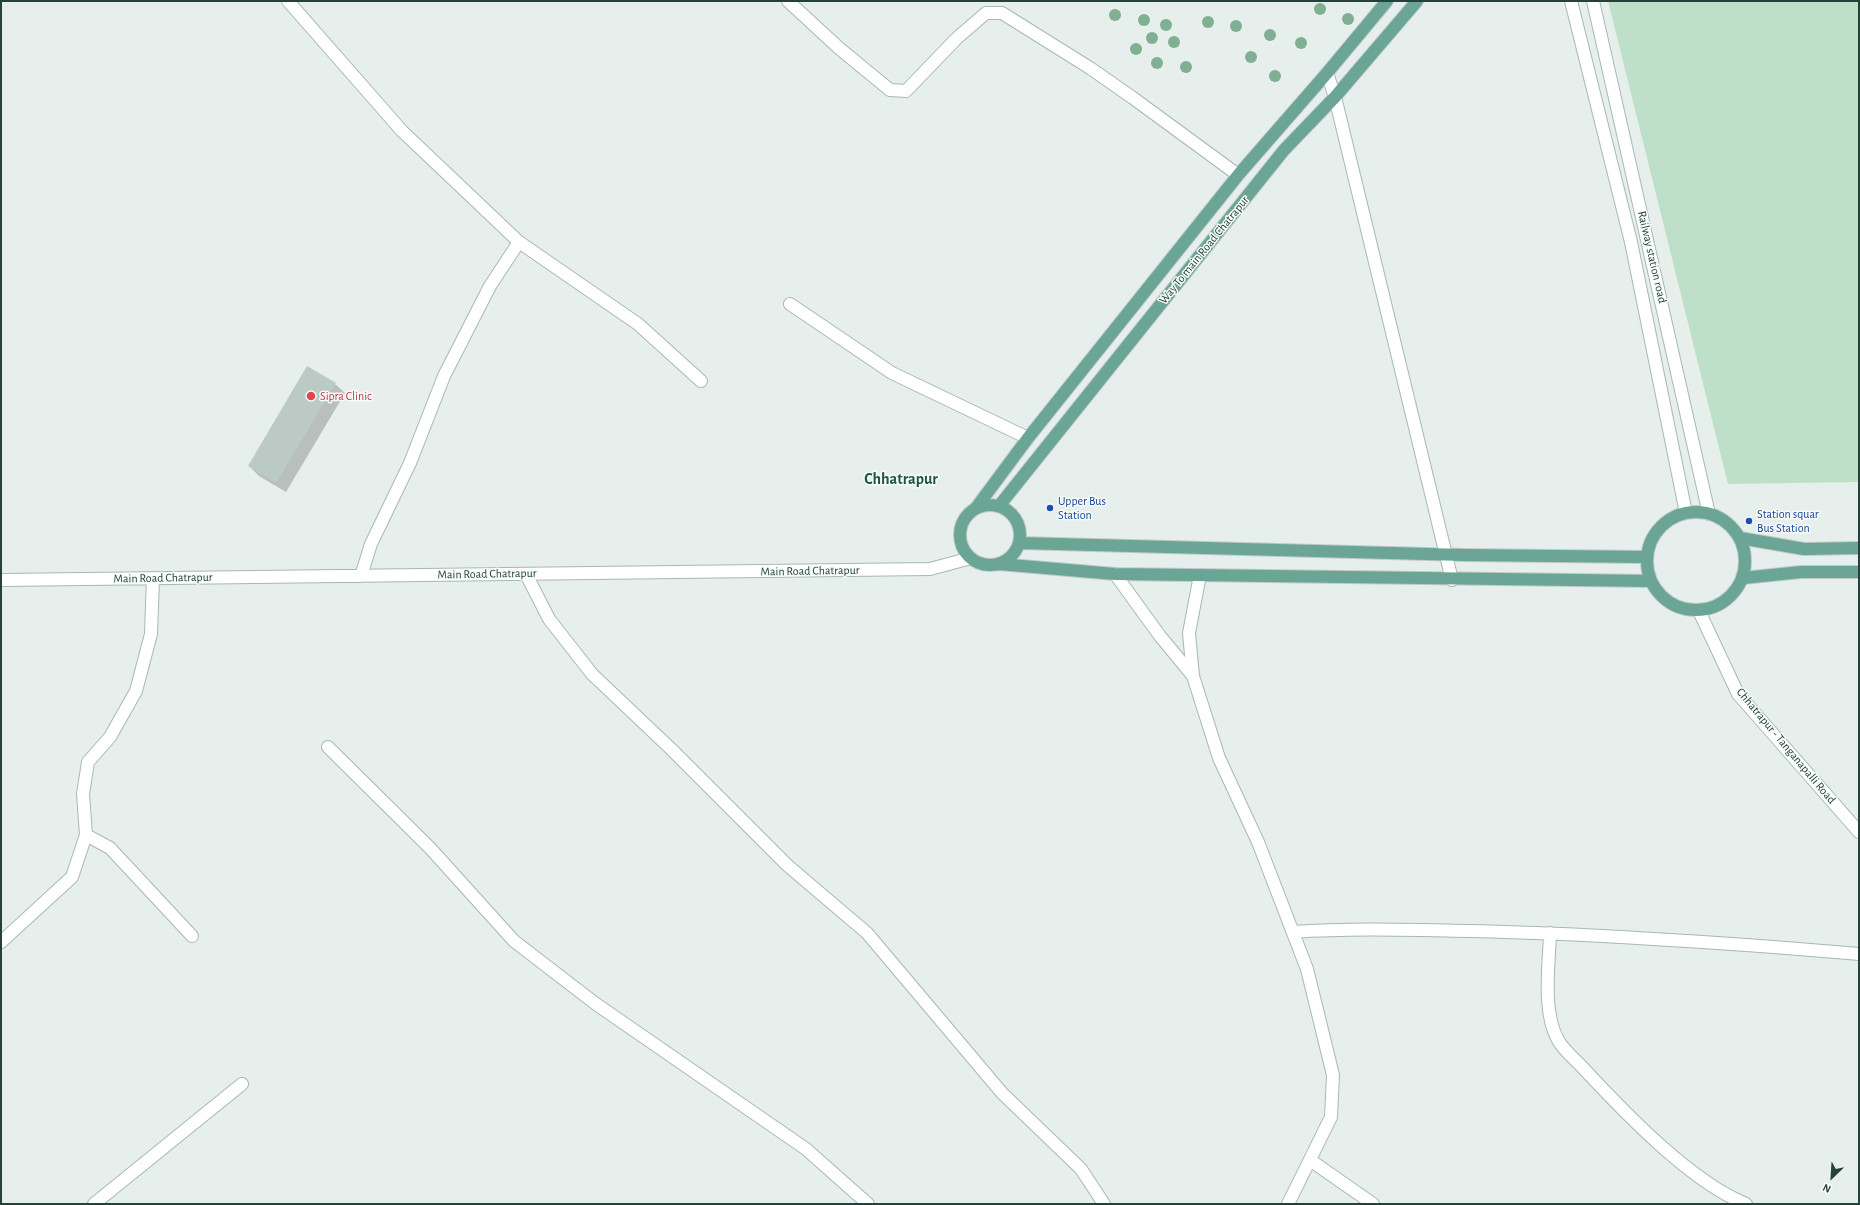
<!DOCTYPE html>
<html>
<head>
<meta charset="utf-8">
<style>
	body { margin:0 }
	#map { position:relative; width:1860px; height:1205px; overflow:hidden; background:#e6efeb; font-family:"Alegreya Sans",sans-serif }
	canvas { display:block }
	.frame { position:absolute; inset:0; border:2px solid #24423a; pointer-events:none }
	.north { position:absolute; left:1812px; top:1157px; width:40px; height:40px; -webkit-text-stroke:3px #f7fbf9; paint-order:stroke; rotate:205deg; font-size:11px; font-weight:700; line-height:16px; text-align:center; color:#24423a }
	.north::after { content:''; display:block; margin:auto; width:14px; height:18px; background:#24423a; clip-path:polygon(50% 0,100% 100%,50% 72%,0 100%) }
</style>
</head>
<body>
<div id="map">
<canvas width="1860" height="1205"></canvas>
<div class="frame"></div>
<div class="north">N</div>
</div>
<script>
const g = document.querySelector('canvas').getContext('2d');
g.lineJoin = 'round';
function fillPath(path, color) {
  g.fillStyle = color;
  g.fill(path, 'evenodd');
}
function stroke(path, color, width, dash) {
  g.strokeStyle = color;
  g.lineWidth = width;
  g.lineCap = dash ? 'butt' : 'round';
  g.setLineDash(dash || []);
  g.stroke(path);
}
function drawText(font, color, halo, rows, align = 'center') {
  g.font = font + ' "Alegreya Sans",sans-serif';
  g.lineWidth = 3;
  g.setLineDash([]);
  g.textBaseline = 'middle';
  g.strokeStyle = halo;
  g.fillStyle = color;
  for (const [text, x, y, turn = 0] of rows) {
    g.save();
    g.translate(x, y);
    g.rotate((+turn || 0) * Math.PI / 180);
    g.textAlign = isNaN(turn) ? turn : align;
    if (halo) g.strokeText(text, 0, 0);
    g.fillText(text, 0, 0);
    g.restore();
  }
}
const green = new Path2D(`
	M1608,1H1859V482L1728,484Z`);
const shadow = new Path2D(`
	M335,384L345,393L286,492L259,476L249,466Z`);
const building = new Path2D(`
	M307,366L336,383L276,483L248,466Z`);
const minor = new Path2D(`
	M288,1L402,131L519,242L638,324L701,381
	M788,1L840,49L890,90L906,91L957,38L986,13H1002L1090,68L1133,98L1234,172L1239,174
	M1571,1L1631,242L1686,513
	M1593,1L1709,514
	M1327,73L1335,97L1452,580
	M790,304L892,373L1028,438
	M526,574L549,619L592,674L670,748L787,865L867,933L1002,1093L1081,1169L1104,1204
	M1115,574L1160,636L1193,676
	M1200,575L1189,633L1193,676L1219,758L1258,842L1307,969L1333,1075L1331,1117L1288,1204
	M361,576L371,544L410,463L444,376L490,286L519,242
	M1,580L930,569L971,558
	M1699,611L1738,694L1859,832
	M328,747L430,848L514,941L596,1004L806,1149L868,1204
	M86,835L110,848L192,936
	M1293,932C1352,928 1412,930 1471,931C1600,934 1730,943 1859,954
	M1550,933C1549,965 1542,1012 1558,1040C1564,1051 1576,1060 1584,1069C1625,1113 1691,1182 1746,1204
	M1,942L72,877L86,835L83,794L88,762L110,737L136,691L151,634L153,578
	M1310,1160L1373,1204
	M94,1204L242,1084`);
const major = new Path2D(`
	M960 535a30 30 0 1 1 60 0a30 30 0 1 1-60 0Z
	M999,506L1284,150L1335,97L1417,1
	M976,508L1028,438L1239,174L1327,73L1387,1
	M1647 561a49 49 0 1 1 98 0a49 49 0 1 1-98 0Z
	M1740,538L1804,549L1859,548
	M1020,543L1464,555L1646,557
	M999,564L1115,574L1651,581
	M1743,578L1801,572H1859`);
const trees = [
	[1320,9],
	[1115,15],
	[1348,19],
	[1144,20],
	[1208,22],
	[1166,25],
	[1236,26],
	[1270,35],
	[1152,38],
	[1174,42],
	[1301,43],
	[1136,49],
	[1251,57],
	[1157,63],
	[1186,67],
	[1275,76]
];
const markers = [
	[311,396,5,"#e0444e"],
	[1050,508,4,"#1a4fb4"],
	[1749,521,4,"#1a4fb4"]
];
const streetNames = [
	["Way To main Road Chatrapur",1204,250,-51],
	["Railway station road",1652,257,77],
	["Main Road Chatrapur",810,571,-1],
	["Main Road Chatrapur",487,574,-1],
	["Main Road Chatrapur",163,578,-1],
	["Chhatrapur - Tanganapalli Road",1786,746,50]
];
const healthNames = [
	["Sipra Clinic",320,396]
];
const transitNames = [
	["Upper Bus",1058,501],
	["Station",1058,515],
	["Station squar",1757,514],
	["Bus Station",1757,528]
];
const districtNames = [
	["Chhatrapur",901,479]
];
fillPath(green, '#bfe0c8');
fillPath(shadow, '#0003');
fillPath(building, '#bbcac4');
stroke(minor, '#a8b8b2', 14);
stroke(major, '#c2cac8', 14);
stroke(minor, '#fff', 12);
stroke(major, '#6aa596', 12);
g.fillStyle = '#80af93';
for (const [x, y] of trees) {
  g.beginPath();
  g.arc(x, y, 6, 0, 2 * Math.PI);
  g.fill();
}
for (const [x, y, r, color] of markers) {
  const dot = new Path2D();
  dot.arc(x, y, r, 0, 2 * Math.PI);
  g.fillStyle = color;
  g.fill(dot);
  stroke(dot, '#f7fbf9', 1.5);
}
drawText('12px', '#24423a', '#f7fbf9', streetNames);
drawText('12px', '#be3a42', '#f7fbf9', healthNames, 'left');
drawText('12px', '#164399', '#f7fbf9', transitNames, 'left');
drawText('bold 16px', '#1f5548', '#f7fbf9', districtNames);
</script>
</body>
</html>
